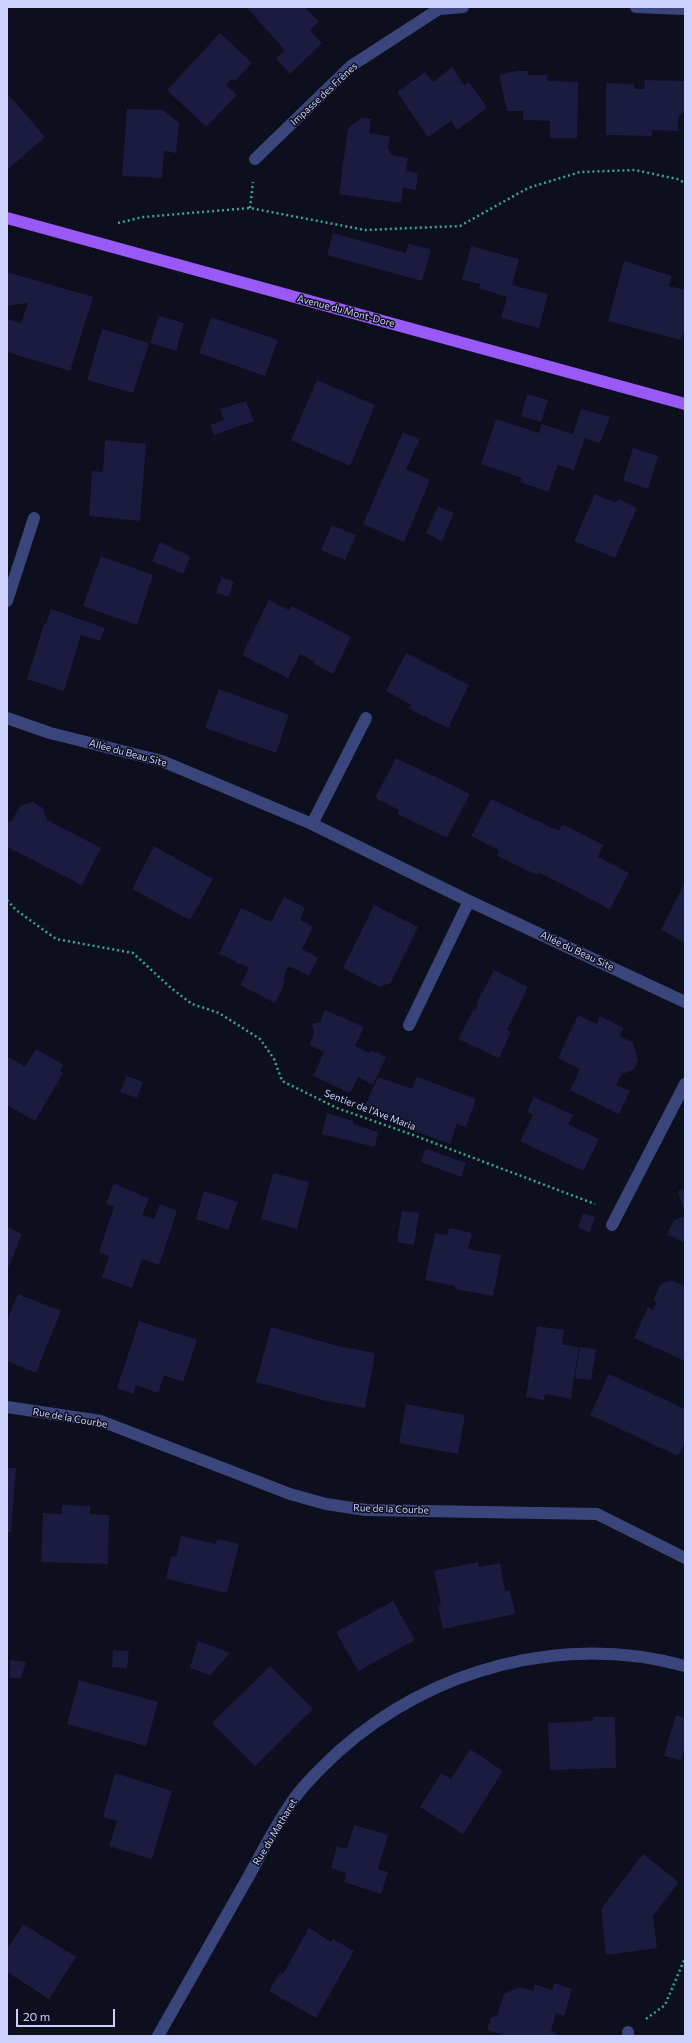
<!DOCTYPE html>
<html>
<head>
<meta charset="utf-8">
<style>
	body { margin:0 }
	#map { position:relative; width:692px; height:2043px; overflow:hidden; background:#0d0e1e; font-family:Commissioner,sans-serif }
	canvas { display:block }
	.frame { position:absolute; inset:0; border:8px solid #ccd1fd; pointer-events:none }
	.scale { position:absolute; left:16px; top:2009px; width:99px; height:18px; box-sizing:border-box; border:2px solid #ccd1fd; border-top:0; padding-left:5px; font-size:12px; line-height:14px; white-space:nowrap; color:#ccd1fd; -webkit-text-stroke:3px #0d0e1e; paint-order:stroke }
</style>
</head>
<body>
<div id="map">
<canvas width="692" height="2043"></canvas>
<div class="frame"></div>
<div class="scale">20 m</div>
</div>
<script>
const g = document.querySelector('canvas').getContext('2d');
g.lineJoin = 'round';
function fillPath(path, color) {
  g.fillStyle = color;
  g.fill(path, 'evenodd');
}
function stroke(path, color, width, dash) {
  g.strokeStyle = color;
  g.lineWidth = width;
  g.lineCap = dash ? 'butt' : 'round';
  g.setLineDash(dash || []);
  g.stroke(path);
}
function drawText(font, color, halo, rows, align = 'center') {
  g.font = font + ' Commissioner,sans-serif';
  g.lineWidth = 3;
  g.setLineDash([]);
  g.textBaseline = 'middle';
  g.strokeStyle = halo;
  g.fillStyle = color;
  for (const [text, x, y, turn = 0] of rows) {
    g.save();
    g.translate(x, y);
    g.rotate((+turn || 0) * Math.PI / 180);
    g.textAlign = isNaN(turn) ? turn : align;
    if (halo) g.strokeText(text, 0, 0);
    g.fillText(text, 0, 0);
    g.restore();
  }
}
const building = new Path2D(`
	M246,7H305L319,22L310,30L322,43L290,74L276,58L285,50Z
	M220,33L252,63L235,81L232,79L226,85L237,95L206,127L167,90Z
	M452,67L464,85L469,82L487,108L457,130L451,121L428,137L397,92L425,72L433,82Z
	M516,71H528V75H547V81L578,82L577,138H550V121L523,120V111H507L499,75Z
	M645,80L685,81V110L678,118V131L652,130V136L606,135V83L634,84V89H644Z
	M9,95L45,137L7,170V98Z
	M127,109L163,110L179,123L176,153L164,151L162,178L122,176Z
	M361,118L371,119L369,133L390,136L388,148L392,155L408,158L406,171L418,173L416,190L403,188L401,203L339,194L348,128Z
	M333,233L406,253L408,244L431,249L422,281L327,255Z
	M471,246L519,259L512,285L548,294L539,328L501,318L507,297L479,288L480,284L462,280Z
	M624,261L672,276L669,286L685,290V334H683L681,340L608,321Z
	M7,272L93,297L70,371L7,352L8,319L21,323L28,303L7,306Z
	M159,316L184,323L176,351L150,343Z
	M211,317L278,340L265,376L199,353Z
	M102,329L149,343L133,393L87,380Z
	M317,380L375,405L350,466L291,440Z
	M527,394L548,400L541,422L521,416Z
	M246,401L254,421L214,435L210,425L224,420L220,409Z
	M581,409L610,417L600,443L585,438L574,470L558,465L548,492L520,482L522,478L481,464L496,419L539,433L542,424L573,434Z
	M403,432L420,439L406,469L430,480L404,542L363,524Z
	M105,440L146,444L140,521L89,516L92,471L103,472Z
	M633,448L658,456L648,489L623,480Z
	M595,494L616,503L619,499L637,508L615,558L574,541Z
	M438,506L454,513L442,541L426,533Z
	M332,525L356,535L345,560L321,550Z
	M160,542L188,555L190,558L183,574L152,561Z
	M101,556L153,575L137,625L83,606Z
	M222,577L234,582L228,597L216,592Z
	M269,600L289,610L292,606L351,637L333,674L314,664V661L300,654L288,678L242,655Z
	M51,609L105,628L100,641L81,635L64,691L27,679L44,624H46Z
	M406,653L469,685L448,728L415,712L408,708L411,705L386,691Z
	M219,689L289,715L276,753L205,728Z
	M396,758L470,794L447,838L398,814L399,810L375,798Z
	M491,799L559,831L562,824L603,845L598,857L629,873L610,909L538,872L537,875L497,856L499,850L471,836Z
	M32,802L43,808L47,820L101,848L82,885L7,847V820L11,822L20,806Z
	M154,846L213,879L190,920L132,889Z
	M685,882V941L684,942L661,930Z
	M284,897L305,908L300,920L313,927L302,949L318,958L309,976L289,966L285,973L283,987L275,1003L240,985L249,968L219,954L241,908L271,922Z
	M374,905L418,927L392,980L390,983L380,987L343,968Z
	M494,970L528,987L507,1030L511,1032L499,1058L458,1039L473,1011H476L477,1002Z
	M325,1010L364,1027L355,1046L370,1053L371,1050L386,1057L373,1085L358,1077L350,1093L313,1076L324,1052L309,1045L314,1034L312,1024L320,1022Z
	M578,1015L597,1024L600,1016L623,1028L620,1036L633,1043L638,1060L634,1069L621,1075L616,1085L630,1091L619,1114L570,1090L580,1069L558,1058Z
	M36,1049L64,1065L60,1071L63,1073L35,1121L7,1105V1056L25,1067Z
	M127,1076L143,1082L137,1098L120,1092Z
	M378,1077L412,1089L417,1077L476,1099L466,1127L457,1124L450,1144L362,1112Z
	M534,1097L573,1115L568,1124L599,1139L583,1171L520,1141L533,1115L527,1112Z
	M327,1113L353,1121V1124L378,1132L375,1147L322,1134Z
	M426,1149L466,1163L461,1177L421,1162Z
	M273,1173L309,1182L297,1229L261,1219Z
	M114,1183L149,1199L142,1215L154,1219L160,1204L177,1211L159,1265L142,1259L132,1288L102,1277L109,1256L99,1252L114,1207L106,1204Z
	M685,1189V1214L678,1191Z
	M204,1191L238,1202L228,1230L196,1219Z
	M402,1211L419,1213L414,1245L397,1242Z
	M583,1213L595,1217L590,1232L578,1228Z
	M685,1216V1243L667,1234L674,1220Z
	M7,1227L22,1234L7,1271Z
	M449,1228L472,1233L468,1249L501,1255L493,1296L455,1289V1286L425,1280L435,1233L447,1235Z
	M672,1280L685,1286V1361L634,1338L648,1307L653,1310L657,1302L653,1300L661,1284Z
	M18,1294L61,1311L36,1373L7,1361V1320Z
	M139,1321L197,1340L183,1382L164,1375L158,1393L136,1385L133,1394L117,1388Z
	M537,1326L564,1330L562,1344L579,1347L571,1399L545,1394L544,1400L526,1397Z
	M271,1327L338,1346L375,1353L365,1408L327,1401L256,1382Z
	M580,1347L596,1349L591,1380L575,1378Z
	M609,1374L685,1409V1442L678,1456L590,1415Z
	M406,1404L465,1415L458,1454L399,1443Z
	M7,1468H16L11,1532H7Z
	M62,1505L90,1506V1514L109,1515L108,1564L41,1562L43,1513L62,1514Z
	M181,1536L216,1544L217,1539L239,1544L227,1593L166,1579L171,1556L176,1557Z
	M478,1562L479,1567L500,1563L505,1591L510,1590L515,1614L443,1629L438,1605L441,1604L434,1571Z
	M393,1601L415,1640L358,1671L336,1632Z
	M198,1641L230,1653L210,1675L190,1668Z
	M113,1650L129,1651L127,1668L112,1667Z
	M10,1660L26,1662L21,1678H10Z
	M270,1666L313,1709L255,1766L212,1723Z
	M79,1680L158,1702L146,1746L67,1724Z
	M676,1715L685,1718V1746L681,1760L664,1756Z
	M593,1717H615L616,1768L550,1770L548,1723L593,1721Z
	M470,1749L503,1771L463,1834L420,1807L441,1773L451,1779Z
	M115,1773L172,1791L152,1859L109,1846L117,1821L103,1817Z
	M354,1825L388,1835L378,1869L388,1872L381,1894L344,1882L346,1873L331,1868L337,1846L347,1849Z
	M643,1854L679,1882L653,1916L657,1948L606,1955L601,1909Z
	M23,1924L76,1957L49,1999L7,1972V1950Z
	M309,1928L331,1942L333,1939L354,1951L316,2018L269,1991L280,1972L283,1974Z
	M554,1983L572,1989L564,2016L556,2013L551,2031L557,2034L558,2036H506L487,2030L491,2018L497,2015L504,1994L519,1987L533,1991L535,1984L552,1990Z`);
const path = new Path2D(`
	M250,208L253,182
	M118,223L143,217L250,208L365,230L460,226L528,188L580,172L635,170L677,179L685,183
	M7,900L16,910L56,939L133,953L171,988L192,1004L219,1013L260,1039L274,1059L282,1081L337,1108L413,1135L595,1204
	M646,2019L665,2005L685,1958`);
const minor = new Path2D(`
	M636,7L685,9
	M255,159L351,66L439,9L463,7
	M7,601L34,518
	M7,718L50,733L162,761L312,824L469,901L685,1002
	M312,824L366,718
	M409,1025L469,901
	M612,1225L685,1084
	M7,1407L101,1421L290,1494L326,1504L366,1510L597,1514L685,1558
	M158,2036C187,1984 217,1933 246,1881C260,1856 273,1830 289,1806C302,1786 321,1768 339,1751C433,1668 563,1633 685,1666
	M628,2036V2032`);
const major = new Path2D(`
	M7,218L685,404`);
const streetNames = [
	["Impasse des Frênes",324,94,-43],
	["Avenue du Mont-Dore",346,311,15],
	["Allée du Beau Site",128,753,15],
	["Allée du Beau Site",577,951,25],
	["Sentier de l'Ave Maria",370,1110,21],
	["Rue de la Courbe",70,1418,10],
	["Rue de la Courbe",391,1509,2],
	["Rue du Matharet",275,1832,-59]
];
fillPath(building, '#1a1b3e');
stroke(path, '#33aa89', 2.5, [2, 3]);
stroke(minor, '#3a467b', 12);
stroke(major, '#9959f7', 12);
drawText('10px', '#ccd1fd', '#0d0e1e', streetNames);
</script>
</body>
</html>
